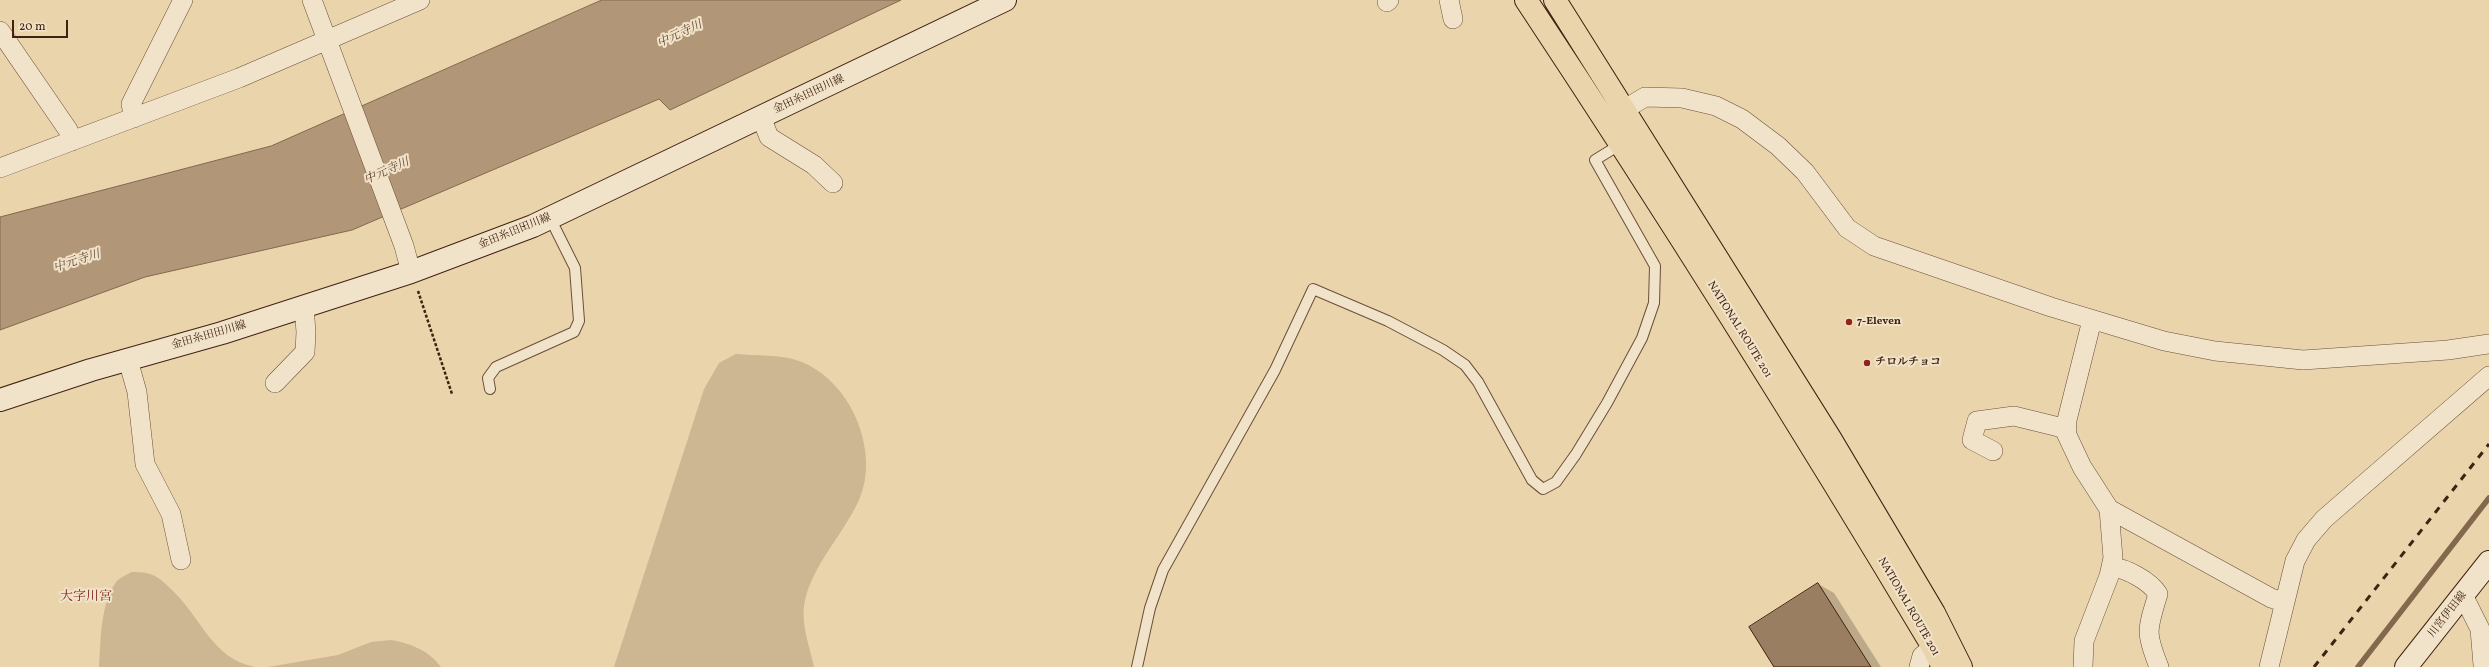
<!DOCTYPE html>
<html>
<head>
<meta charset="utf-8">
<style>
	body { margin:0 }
	#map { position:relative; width:2489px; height:667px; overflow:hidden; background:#ead4ac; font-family:Vollkorn,serif }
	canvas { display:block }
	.scale { position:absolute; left:12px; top:20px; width:56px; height:18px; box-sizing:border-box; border:2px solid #412111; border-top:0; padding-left:5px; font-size:12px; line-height:14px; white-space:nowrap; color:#412111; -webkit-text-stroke:3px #f1e3c9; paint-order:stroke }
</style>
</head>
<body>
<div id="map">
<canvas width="2489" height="667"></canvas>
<div class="scale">20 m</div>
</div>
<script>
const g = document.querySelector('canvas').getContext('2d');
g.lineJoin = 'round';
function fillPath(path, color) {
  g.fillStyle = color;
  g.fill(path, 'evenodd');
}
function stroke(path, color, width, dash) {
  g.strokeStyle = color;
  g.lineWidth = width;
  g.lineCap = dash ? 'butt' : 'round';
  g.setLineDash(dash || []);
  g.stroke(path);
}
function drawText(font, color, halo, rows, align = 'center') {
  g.font = font + ' Vollkorn,"Noto Serif JP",serif';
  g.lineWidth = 4;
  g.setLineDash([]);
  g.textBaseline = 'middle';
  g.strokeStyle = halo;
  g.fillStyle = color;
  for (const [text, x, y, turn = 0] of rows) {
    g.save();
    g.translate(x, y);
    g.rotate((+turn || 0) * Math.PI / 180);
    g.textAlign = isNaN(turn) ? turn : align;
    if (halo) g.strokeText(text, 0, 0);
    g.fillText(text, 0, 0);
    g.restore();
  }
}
const green = new Path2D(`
	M736,354C756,356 780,354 799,361C850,379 881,451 859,500C844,533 816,561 806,596C799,621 809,643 814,667H614L704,389L719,363Z
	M131,572C137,572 144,572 150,574C159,577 165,583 172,590C201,617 212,659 255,667H99C101,640 100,605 116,582C119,578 127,575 131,572Z
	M391,640C412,644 428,650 441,667H268L338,655L371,642Z`);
const water = new Path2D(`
	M602,0H901L670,110L659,99L352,230L145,277L0,330V217L271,146Z`);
const shadow = new Path2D(`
	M1818,584L1834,593L1881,667H1775Z`);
const stream = new Path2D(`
	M2358,667L2489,498`);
const building = new Path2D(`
	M1818,583L1871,667H1774L1749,627Z`);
const path = new Path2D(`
	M418,291L452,394`);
const lane = new Path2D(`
	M490,389L488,378L496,367L574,332L579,321L575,268L550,218
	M1137,667L1150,608L1163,570L1275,370L1313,289L1388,321L1443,350L1465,365L1478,382L1532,480L1543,489L1556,482L1576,454L1607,403L1642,338L1654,303L1655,266L1595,160L1621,144`);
const street = new Path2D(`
	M312,0L404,246L411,272
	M1449,0L1453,19
	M1387,2L1389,0
	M0,31L68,130L72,141
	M1625,109L1645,97L1682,98L1716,106L1742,119L1778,146L1805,172L1847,228L1874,246L2051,307L2164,341L2215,351L2303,360L2448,350L2489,344
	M761,117L769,137L814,165L833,183
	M134,118L131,104L183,0
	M0,168L239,78L420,0
	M128,360L137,392L145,464L171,514L181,560
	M275,383L305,352L306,332L304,307
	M1993,451L1972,440L1977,421L2014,416L2067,429
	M2109,509L2271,598L2283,602
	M2111,567C2126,568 2150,581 2158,594C2147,630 2145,632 2159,667
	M2463,595L2480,629L2483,665
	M1919,667L1922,656L1933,647
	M2083,667L2084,641L2109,576L2113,558L2109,509L2082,467L2066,433L2067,420L2092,320
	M2269,667L2295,561L2306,540L2324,519L2489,376`);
const secondary = new Path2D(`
	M0,400L91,370L222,333L411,272L533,226L1005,0
	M2406,667L2489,562`);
const highway = new Path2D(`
	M1526,0C1667,213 1802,428 1933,647L1943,667
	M1555,0L1830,438L1934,613L1961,667`);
const rail = new Path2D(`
	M2314,667L2489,444`);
const markers = [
	[1849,322,4,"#8f2418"],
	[1867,363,4,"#8f2418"]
];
const streetNames = [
	["金田糸田田川線",809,95,-25],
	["金田糸田田川線",515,232,-22],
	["NATIONAL ROUTE 201",1739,330,58],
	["金田糸田田川線",209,336,-16],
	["NATIONAL ROUTE 201",1908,607,60],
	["川宮伊田線",2448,615,-52]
];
const poiNames = [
	["7-Eleven",1857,322],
	["チロルチョコ",1875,363]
];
const waterNames = [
	["中元寺川",680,35,-25],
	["中元寺川",387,172,-24],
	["中元寺川",77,262,-18]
];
const quarterNames = [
	["大字川宮",86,598]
];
fillPath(green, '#cdb692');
fillPath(water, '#b19777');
stroke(water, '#84684e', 1);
fillPath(shadow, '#0003');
stroke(stream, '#84684e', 5.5);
fillPath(building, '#997e62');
stroke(building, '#412111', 1);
stroke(lane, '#6b4e38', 12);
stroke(street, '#6b4e38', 20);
stroke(secondary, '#412111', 24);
stroke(highway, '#412111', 24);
stroke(path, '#412111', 2.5, [3, 2]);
stroke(lane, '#f1e3c9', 10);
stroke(street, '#f1e3c9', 19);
stroke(secondary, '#f1e3c9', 22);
stroke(highway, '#ead4ac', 22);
stroke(rail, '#412111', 3, [7, 7]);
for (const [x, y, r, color] of markers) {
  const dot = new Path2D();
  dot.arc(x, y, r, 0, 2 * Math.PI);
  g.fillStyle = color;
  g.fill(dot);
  stroke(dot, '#f1e3c9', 1.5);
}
drawText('11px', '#412111', '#f1e3c9', streetNames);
drawText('bold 11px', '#412111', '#f1e3c9', poiNames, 'left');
drawText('italic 12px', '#634430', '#f1e3c9', waterNames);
drawText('13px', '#7a1f14', '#f1e3c9', quarterNames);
</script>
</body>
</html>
